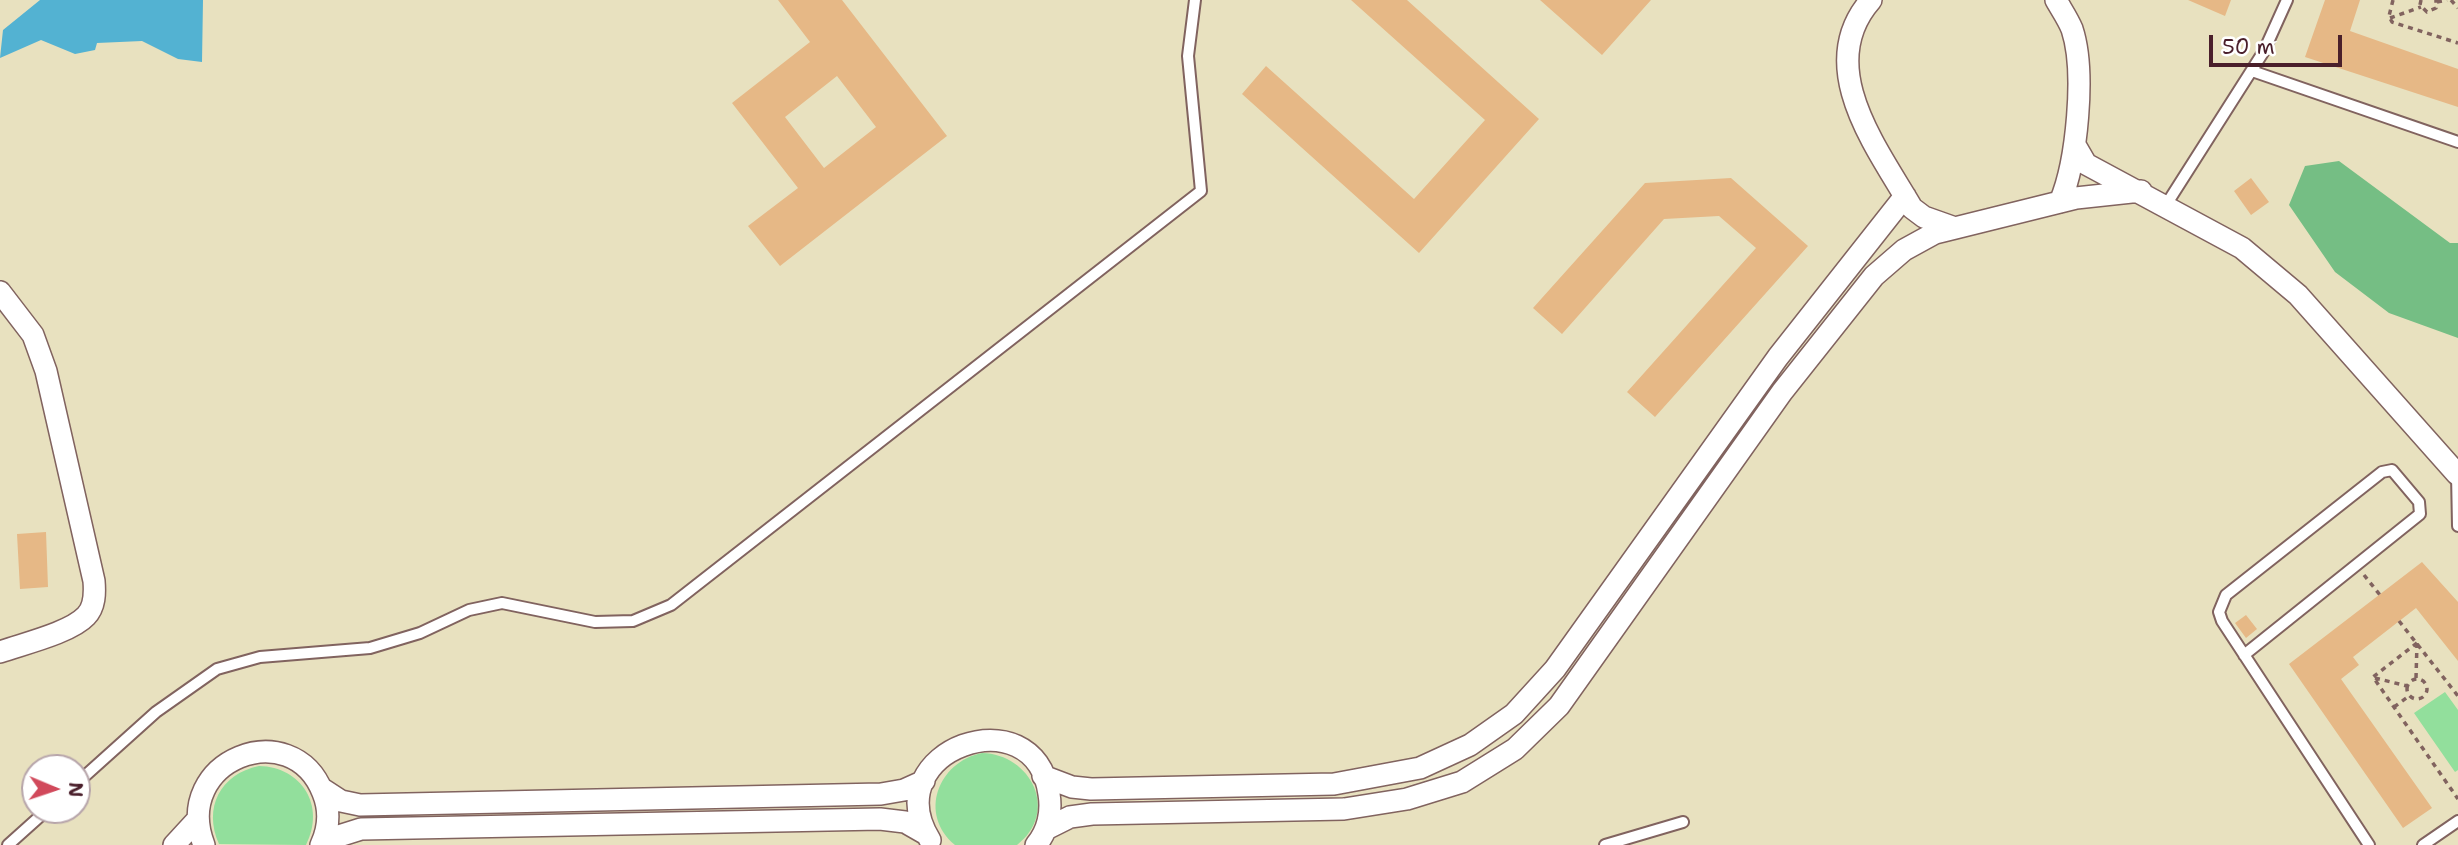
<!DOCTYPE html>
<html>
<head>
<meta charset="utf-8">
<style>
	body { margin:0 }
	#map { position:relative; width:2458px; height:845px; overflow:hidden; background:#e8e1bf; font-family:"Shantell Sans",sans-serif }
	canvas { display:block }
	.north { position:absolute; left:21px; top:754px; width:70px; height:70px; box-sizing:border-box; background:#fff; border:2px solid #b7a5aa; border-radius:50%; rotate:92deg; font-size:19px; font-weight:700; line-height:28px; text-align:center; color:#4a1f2b }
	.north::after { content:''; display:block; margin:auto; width:24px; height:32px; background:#d1495b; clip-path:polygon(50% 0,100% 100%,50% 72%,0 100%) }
	.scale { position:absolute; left:2209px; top:35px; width:133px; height:32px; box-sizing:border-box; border:4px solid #4a1f2b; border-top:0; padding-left:9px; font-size:21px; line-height:24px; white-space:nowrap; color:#4a1f2b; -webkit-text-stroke:5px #fff; paint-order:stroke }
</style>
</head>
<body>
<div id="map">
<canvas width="2458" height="845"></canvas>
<div class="north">N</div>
<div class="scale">50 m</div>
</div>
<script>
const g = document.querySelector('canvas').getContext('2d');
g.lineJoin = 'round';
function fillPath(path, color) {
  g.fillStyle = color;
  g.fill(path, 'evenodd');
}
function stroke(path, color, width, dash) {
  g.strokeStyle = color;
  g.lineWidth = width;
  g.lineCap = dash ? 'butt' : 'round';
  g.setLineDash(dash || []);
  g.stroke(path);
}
const green = new Path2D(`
	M2445,692L2458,710V770L2455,772L2414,713Z
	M982,753C1031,754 1060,812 1017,845H955C918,814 938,762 982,753Z
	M259,766C302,767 326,806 306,845L219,844C203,808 220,774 259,766Z`);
const forest = new Path2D(`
	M2339,161L2450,243H2458V338L2389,313L2335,272L2289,205L2305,166Z`);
const water = new Path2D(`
	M40,0H203L202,62L178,59L142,41L97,43L95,50L75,54L41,40L0,58L3,30Z`);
const building = new Path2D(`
	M778,0H842L947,136L780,266L748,226L798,188L732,103L810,42ZM837,76L876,127L824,168L785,117Z
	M1351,0H1407L1539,119L1419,253L1242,94L1266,66L1414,199L1485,120Z
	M1540,0H1651L1602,55Z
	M2188,0H2231L2225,16Z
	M2325,0H2360L2350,31L2458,69V107L2305,57Z
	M1731,178L1808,246L1655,417L1627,392L1756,248L1719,216L1664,219L1562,334L1533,308L1645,183Z
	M2251,178L2269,202L2251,215L2234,191Z
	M46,532L48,587L20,589L17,534Z
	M2422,562L2458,602V661L2416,608L2353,657L2359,665L2341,679L2432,808L2403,828L2289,664Z
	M2246,615L2257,629L2246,638L2235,623Z`);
const path = new Path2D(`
	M2393,0L2389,16L2392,22L2458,43
	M2421,0L2420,5L2427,12L2436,8V0
	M2451,0L2458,8
	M2437,2L2447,0
	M2390,18L2421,7
	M2364,575L2380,595
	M2399,621L2458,696
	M2417,643L2373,677L2458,799
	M2375,678L2407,686
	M2416,678L2417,643
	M2407 689a10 10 0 1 1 20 0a10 10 0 1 1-20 0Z
	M2394,707L2409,696`);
const lane = new Path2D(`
	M2252,71L2458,142
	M2166,205L2264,51L2287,0
	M2457,474L2458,526
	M2244,655L2420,514L2419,502L2392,470L2382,472L2226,595L2219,612L2222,621L2369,845
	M77,783L156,712L217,669L260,657L370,648L420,633L469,610L502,603L595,622L633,621L671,605L1201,191L1188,56L1195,0
	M8,845L47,810
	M1605,845L1683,822
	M2423,845L2458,821`);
const street = new Path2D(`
	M1871,0C1813,66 1877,148 1912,208L1924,217L1955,228
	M2056,0C2061,9 2068,19 2072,29C2086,71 2077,162 2060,202
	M2075,145L2086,164L2242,248L2298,295L2457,474
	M0,292L33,335L46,371L94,581C95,593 95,607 86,616C70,633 22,644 0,652
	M1043,776L1072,787L1091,789L1334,784L1420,768L1470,745L1514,714L1555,669L1778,357L1905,196
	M321,788L341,801L360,805L881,794L904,790L924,781
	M1046,829L1070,817L1092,814L1344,809L1407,799L1462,782L1515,749L1559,706L1782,392L1874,276L1904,250L1935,233L2076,198L2141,191
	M930,840C874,750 1035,693 1049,794C1052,812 1048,831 1036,845
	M323,841L361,829L880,819L905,822L926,834
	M174,845L197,820
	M204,845C171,760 292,713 323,793C330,810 329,828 321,845`);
fillPath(green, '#92df9c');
fillPath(forest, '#75be84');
fillPath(water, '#53b2d2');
fillPath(building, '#e6b886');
stroke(lane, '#81635f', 14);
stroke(street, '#81635f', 24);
stroke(path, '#81635f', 3.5, [5, 5]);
stroke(lane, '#fff', 10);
stroke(street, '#fff', 21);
</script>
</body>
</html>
